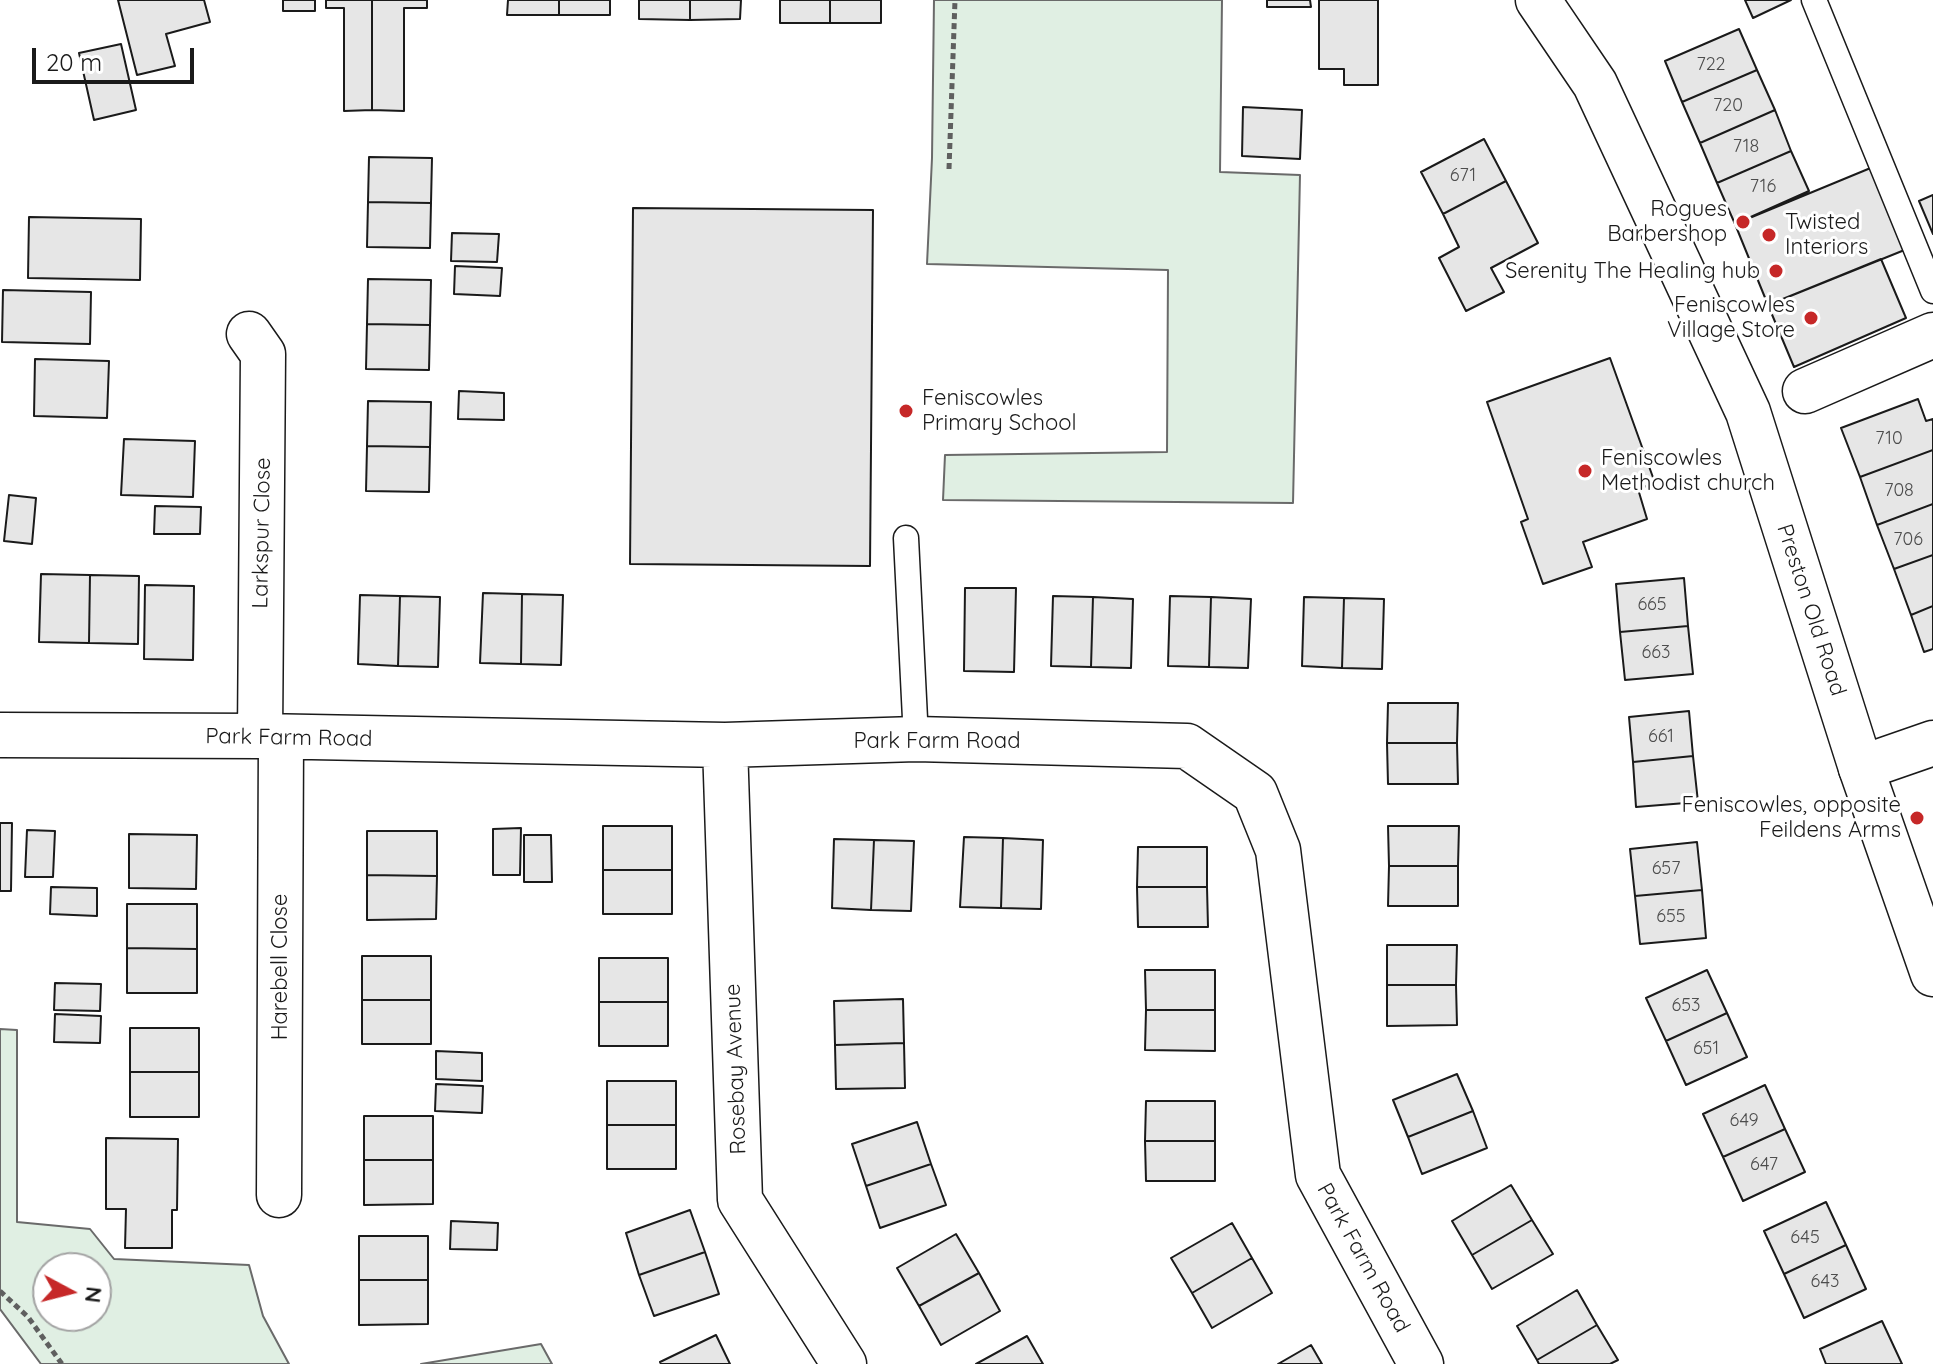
<!DOCTYPE html>
<html>
<head>
<meta charset="utf-8">
<style>
	body { margin:0 }
	#map { position:relative; width:1933px; height:1364px; overflow:hidden; background:#fff; font-family:Quicksand,sans-serif }
	canvas { display:block }
	.north { position:absolute; left:32px; top:1252px; width:80px; height:80px; box-sizing:border-box; background:#fff; border:2px solid #a3a3a3; border-radius:50%; rotate:97deg; font-size:22px; font-weight:700; line-height:32px; text-align:center; color:#1a1a1a }
	.north::after { content:''; display:block; margin:auto; width:28px; height:36px; background:#c62828; clip-path:polygon(50% 0,100% 100%,50% 72%,0 100%) }
	.scale { position:absolute; left:32px; top:48px; width:162px; height:36px; box-sizing:border-box; border:4px solid #1a1a1a; border-top:0; padding-left:10px; font-size:24px; line-height:28px; white-space:nowrap; color:#1a1a1a; -webkit-text-stroke:6px #fff; paint-order:stroke }
</style>
</head>
<body>
<div id="map">
<canvas width="1933" height="1364"></canvas>
<div class="north">N</div>
<div class="scale">20 m</div>
</div>
<script>
const g = document.querySelector('canvas').getContext('2d');
g.lineJoin = 'round';
function fillPath(path, color) {
  g.fillStyle = color;
  g.fill(path, 'evenodd');
}
function stroke(path, color, width, dash) {
  g.strokeStyle = color;
  g.lineWidth = width;
  g.lineCap = dash ? 'butt' : 'round';
  g.setLineDash(dash || []);
  g.stroke(path);
}
function drawText(font, color, halo, rows, align = 'center') {
  g.font = font + ' Quicksand,sans-serif';
  g.lineWidth = 6;
  g.setLineDash([]);
  g.textBaseline = 'middle';
  g.strokeStyle = halo;
  g.fillStyle = color;
  for (const [text, x, y, turn = 0] of rows) {
    g.save();
    g.translate(x, y);
    g.rotate((+turn || 0) * Math.PI / 180);
    g.textAlign = isNaN(turn) ? turn : align;
    if (halo) g.strokeText(text, 0, 0);
    g.fillText(text, 0, 0);
    g.restore();
  }
}
const green = new Path2D(`
	M934,0H1222L1220,172L1300,175L1293,503L943,500L945,455L1167,452L1168,270L927,264L932,158Z
	M0,1029L17,1030V1222L90,1229L114,1259L249,1265L263,1316L289,1364H41L0,1309ZM48,1268H96V1316H48Z
	M541,1344L552,1364H421Z`);
const building = new Path2D(`
	M118,0H204L210,22L166,34L175,66L137,75Z
	M283,0H315V11H283Z
	M326,0H372V110L344,111V8H326Z
	M372,0H427V8H404V111L372,110Z
	M508,0H559V15H507Z
	M559,0H610V15H559Z
	M639,0H690V20L639,19Z
	M690,0H741L740,19L690,20Z
	M780,0H830V23H780Z
	M830,0H881V23H830Z
	M1267,0H1310L1311,7H1267Z
	M1319,0H1378V85H1344V69H1319Z
	M1745,0H1791L1753,18Z
	M1739,29L1757,70L1682,102L1665,61Z
	M121,44L136,110L94,120L79,53Z
	M1757,70L1775,110L1700,143L1682,102Z
	M1243,107L1302,110L1300,159L1242,156Z
	M1775,110L1791,151L1717,183L1700,143Z
	M1484,139L1506,181L1443,214L1421,172Z
	M1791,151L1809,191L1735,224L1717,183Z
	M369,157L432,158L431,203L368,202Z
	M1873,167L1907,249L1768,305L1735,224Z
	M1506,181L1538,243L1491,268L1504,292L1466,311L1439,258L1459,247L1443,214Z
	M1933,195V234L1919,201Z
	M368,202L431,203L430,248L367,247Z
	M633,208L873,210L870,566L630,564Z
	M29,217L141,219L140,280L28,278Z
	M452,233L499,234L497,262L451,261Z
	M1881,259L1906,318L1794,367L1768,305Z
	M455,266L502,268L500,296L454,294Z
	M368,279L431,280L430,325L367,324Z
	M3,290L91,292L90,344L2,342Z
	M367,324L430,325L429,370L366,369Z
	M1610,358L1655,483L1638,489L1647,519L1583,542L1592,567L1543,584L1521,522L1528,519L1487,402Z
	M35,359L109,361L107,418L34,416Z
	M459,391L504,393V420L458,419Z
	M1918,399L1926,421L1933,419V450L1860,477L1841,428Z
	M368,401L431,402L430,447L367,446Z
	M124,439L195,441L193,497L121,495Z
	M367,446L430,447L429,492L366,491Z
	M1933,450V504L1877,525L1860,477Z
	M9,495L36,498L32,544L4,541Z
	M1933,504V555L1894,569L1877,525Z
	M155,506L201,507L200,534H154Z
	M1933,555V606L1911,615L1894,569Z
	M41,574L90,575L89,643L39,642Z
	M90,575L139,576L138,644L89,643Z
	M1684,578L1688,626L1620,632L1616,584Z
	M145,585L194,586L193,660L144,659Z
	M965,588H1016L1014,672L964,671Z
	M483,593L522,594L521,664L480,663Z
	M522,594L563,595L561,665L521,664Z
	M360,595L400,596L398,666L358,664Z
	M400,596L440,597L438,667L398,666Z
	M1053,596L1093,597L1091,667L1051,666Z
	M1170,596L1211,597L1209,667L1168,666Z
	M1093,597L1133,599L1131,668L1091,667Z
	M1211,597L1251,599L1248,668L1209,667Z
	M1304,597L1344,598L1342,668L1302,666Z
	M1344,598L1384,599L1382,669L1342,668Z
	M1933,606V649L1924,652L1911,615Z
	M1688,626L1693,674L1625,680L1620,632Z
	M1388,703H1458L1457,743H1387Z
	M1689,711L1693,756L1633,762L1629,717Z
	M1387,743H1457L1458,784H1388Z
	M1693,756L1698,802L1636,807L1633,762Z
	M0,823H12L11,891H0Z
	M603,826H672V870H603Z
	M1388,826H1459L1458,866H1389Z
	M521,828L520,875H493V829Z
	M27,830L55,831L53,877H25Z
	M367,831H437V876L367,875Z
	M129,834L197,835L196,889L129,888Z
	M524,835H551L552,882H524Z
	M964,837L1003,838L1001,908L960,907Z
	M1003,838L1043,840L1041,909L1001,908Z
	M834,839L874,840L871,910L832,908Z
	M874,840L914,841L911,911L871,910Z
	M1697,842L1702,890L1635,896L1630,849Z
	M1138,847H1207V887H1137Z
	M1389,866H1458V906H1388Z
	M603,870H672V914H603Z
	M367,875L437,876L436,919L367,920Z
	M51,887L97,888V916L50,914Z
	M1137,887H1207L1208,927H1138Z
	M1702,890L1706,938L1640,944L1635,896Z
	M127,904H197V949L127,948Z
	M1387,945H1457L1456,985H1387Z
	M127,948L197,949V993H127Z
	M362,956H431V1000H362Z
	M599,958H668V1002H599Z
	M1145,970H1215V1010H1146Z
	M1707,970L1727,1013L1666,1041L1646,998Z
	M55,983L101,984L100,1011L54,1010Z
	M1387,985H1456L1457,1025L1387,1026Z
	M903,999L904,1043L835,1045L834,1001Z
	M362,1000H431V1044H362Z
	M599,1002H668V1046H599Z
	M1146,1010H1215V1051L1145,1050Z
	M1727,1013L1747,1057L1686,1085L1666,1041Z
	M55,1014L101,1016L100,1043L54,1042Z
	M130,1028H199V1072H130Z
	M904,1043L905,1088L836,1089L835,1045Z
	M436,1051L482,1053V1081L436,1079Z
	M130,1072H199V1117H130Z
	M1457,1074L1473,1111L1408,1137L1393,1100Z
	M607,1081H676V1125H607Z
	M436,1084L483,1086L482,1113L435,1111Z
	M1765,1085L1785,1129L1723,1157L1703,1114Z
	M1146,1101H1215V1141H1145Z
	M1473,1111L1487,1148L1422,1174L1408,1137Z
	M364,1116H433V1160H364Z
	M917,1122L931,1164L866,1186L852,1144Z
	M607,1125H676V1169H607Z
	M1785,1129L1805,1172L1743,1201L1723,1157Z
	M106,1138L178,1139L177,1210H172V1248H125L126,1209H106Z
	M1145,1141H1215V1181H1146Z
	M364,1160H433V1204L364,1205Z
	M931,1164L946,1205L880,1228L866,1186Z
	M1511,1185L1532,1220L1472,1255L1452,1221Z
	M1826,1202L1846,1245L1784,1274L1764,1231Z
	M690,1210L705,1252L639,1275L626,1233Z
	M1532,1220L1553,1254L1492,1289L1472,1255Z
	M451,1221L498,1223L497,1250L450,1249Z
	M1232,1223L1252,1258L1192,1293L1171,1258Z
	M956,1234L979,1273L919,1306L897,1268Z
	M359,1236H428V1280H359Z
	M1846,1245L1866,1289L1804,1318L1784,1274Z
	M705,1252L719,1294L654,1316L639,1275Z
	M1252,1258L1272,1293L1212,1328L1192,1293Z
	M979,1273L1000,1311L941,1345L919,1306Z
	M359,1280H428V1324L359,1325Z
	M1577,1290L1597,1325L1537,1360L1517,1326Z
	M1882,1321L1902,1364H1826L1820,1349Z
	M1597,1325L1618,1360L1610,1364H1539L1537,1360Z
	M716,1335L730,1364H661L660,1362Z
	M1027,1336L1043,1364H976Z
	M1311,1345L1322,1364H1278Z`);
const path = new Path2D(`
	M949,169L955,0
	M0,1291L28,1317L62,1364`);
const lane = new Path2D(`
	M1814,0L1933,291
	M906,538L916,739`);
const street = new Path2D(`
	M249,334L263,354L260,736
	M1805,391L1933,335
	M0,735L260,736L725,745L916,739L1187,746L1255,793L1278,850L1318,1175L1421,1364
	M725,745L740,1200L844,1364
	M1861,768L1933,743
	M279,1195L281,738`);
const primary = new Path2D(`
	M1538,0L1595,84L1748,412L1861,768L1933,974`);
const markers = [
	[1743,222,8,"#c62828"],
	[1769,235,8,"#c62828"],
	[1776,271,8,"#c62828"],
	[1811,318,8,"#c62828"],
	[906,411,8,"#c62828"],
	[1585,471,8,"#c62828"],
	[1917,818,8,"#c62828"]
];
const numberNames = [
	["722",1711,65],
	["720",1728,106],
	["718",1746,147],
	["671",1463,176],
	["716",1763,187],
	["710",1889,439],
	["708",1899,491],
	["706",1908,540],
	["665",1652,605],
	["663",1656,653],
	["661",1661,737],
	["657",1666,869],
	["655",1671,917],
	["653",1686,1006],
	["651",1706,1049],
	["649",1744,1121],
	["647",1764,1165],
	["645",1805,1238],
	["643",1825,1282]
];
const poiNames = [
	["Rogues",1727,209],
	["Barbershop",1727,234],
	["Twisted",1785,222,"left"],
	["Interiors",1785,247,"left"],
	["Serenity The Healing hub",1760,271],
	["Feniscowles",1795,305],
	["Village Store",1795,330],
	["Feniscowles",922,398,"left"],
	["Primary School",922,423,"left"],
	["Feniscowles",1601,458,"left"],
	["Methodist church",1601,483,"left"],
	["Feniscowles, opposite",1901,805],
	["Feildens Arms",1901,830]
];
const streetNames = [
	["Larkspur Close",262,533,-89],
	["Preston Old Road",1811,610,72],
	["Park Farm Road",289,738,1],
	["Park Farm Road",937,741],
	["Harebell Close",280,967,-90],
	["Rosebay Avenue",736,1069,-92],
	["Park Farm Road",1363,1258,61]
];
fillPath(green, '#e0efe3');
stroke(green, '#6a6a6a', 2);
fillPath(building, '#e6e6e6');
stroke(building, '#1a1a1a', 2);
stroke(lane, '#1a1a1a', 27);
stroke(street, '#1a1a1a', 47);
stroke(primary, '#1a1a1a', 47);
stroke(path, '#5f5f5f', 5, [6, 4]);
stroke(lane, '#fff', 24);
stroke(street, '#fff', 44);
stroke(primary, '#fff', 44);
for (const [x, y, r, color] of markers) {
  const dot = new Path2D();
  dot.arc(x, y, r, 0, 2 * Math.PI);
  g.fillStyle = color;
  g.fill(dot);
  stroke(dot, '#fff', 3);
}
drawText('18px', '#4d4d4d', null, numberNames);
drawText('22px', '#1a1a1a', '#fff', poiNames, 'right');
drawText('22px', '#1a1a1a', '#fff', streetNames);
</script>
</body>
</html>
